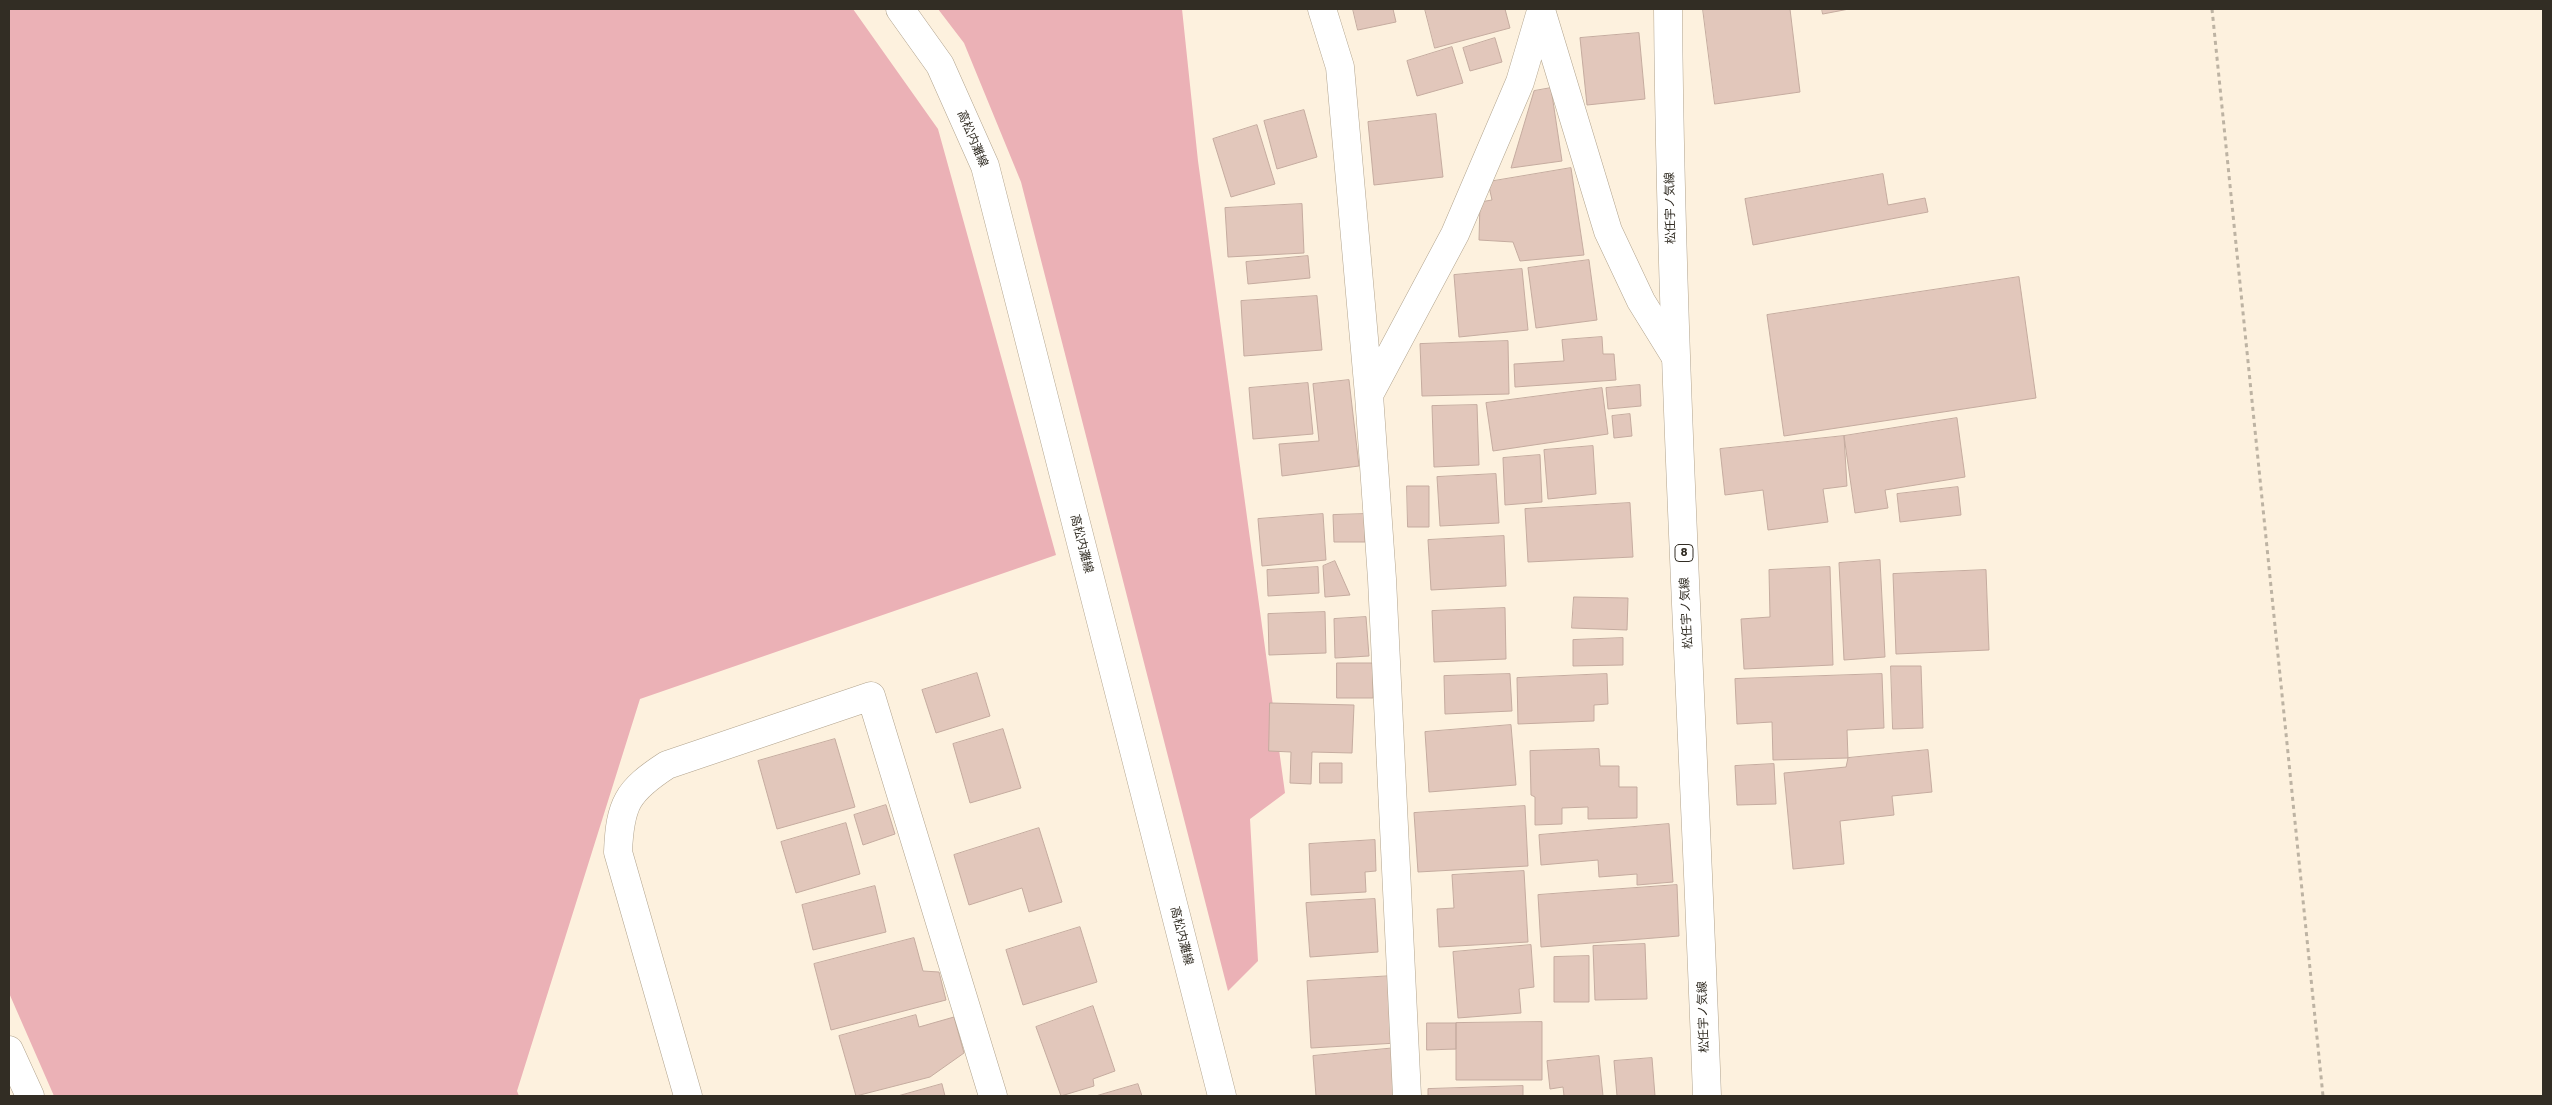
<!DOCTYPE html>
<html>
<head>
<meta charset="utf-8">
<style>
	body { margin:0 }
	#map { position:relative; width:2552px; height:1105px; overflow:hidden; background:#fdf1de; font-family:Poppins,sans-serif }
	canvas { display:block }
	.frame { position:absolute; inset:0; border:10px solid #322d24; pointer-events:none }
</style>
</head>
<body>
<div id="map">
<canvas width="2552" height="1105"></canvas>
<div class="frame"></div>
</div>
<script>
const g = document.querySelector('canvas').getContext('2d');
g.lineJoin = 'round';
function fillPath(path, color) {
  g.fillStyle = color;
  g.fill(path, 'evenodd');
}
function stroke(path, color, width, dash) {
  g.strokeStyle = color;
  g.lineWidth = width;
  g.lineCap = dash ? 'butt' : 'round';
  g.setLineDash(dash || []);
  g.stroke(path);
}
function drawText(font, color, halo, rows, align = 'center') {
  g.font = font + ' Poppins,"Noto Sans JP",sans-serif';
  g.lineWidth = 4;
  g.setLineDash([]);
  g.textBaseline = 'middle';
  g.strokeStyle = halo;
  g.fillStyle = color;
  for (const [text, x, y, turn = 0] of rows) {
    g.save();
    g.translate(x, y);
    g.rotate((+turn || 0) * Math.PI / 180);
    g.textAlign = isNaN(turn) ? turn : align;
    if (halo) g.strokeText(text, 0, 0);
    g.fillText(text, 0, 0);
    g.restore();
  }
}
const green = new Path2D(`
	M9,9H853L938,129L1056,555L640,699L517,1091L519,1096H54L9,993Z
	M938,9H1182L1198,161L1285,793L1250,819L1258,961L1228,991L1021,182L964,43Z`);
const building = new Path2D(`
	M1353,9H1393L1396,22L1358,30Z
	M1425,9H1505L1510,28L1435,48Z
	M1703,9H1790L1800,92L1715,104Z
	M1822,9H1849L1823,14Z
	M1639,33L1645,99L1587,105L1580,38Z
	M1495,38L1502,62L1470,71L1463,48Z
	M1452,47L1463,83L1417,96L1407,61Z
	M1551,88L1562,161L1511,168L1534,91Z
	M1304,110L1317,157L1277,169L1264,121Z
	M1436,114L1443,177L1374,185L1368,122Z
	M1257,125L1275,184L1231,197L1213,139Z
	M1571,168L1584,255L1520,261L1513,242L1479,240L1480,202L1492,200L1488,182Z
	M1883,174L1888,205L1925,198L1928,212L1753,245L1745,199Z
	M1302,204L1304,253L1228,257L1225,208Z
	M1308,256L1310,278L1248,284L1246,262Z
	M1589,260L1597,320L1536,328L1528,268Z
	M1522,269L1528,330L1459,337L1454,275Z
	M2019,277L2036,398L1784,436L1767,315Z
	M1317,296L1322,350L1244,356L1241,301Z
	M1602,337L1603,354H1614L1616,380L1515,387L1514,364L1564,361L1562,340Z
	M1508,341L1509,394L1422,396L1420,344Z
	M1349,380L1359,466L1282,476L1279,444L1319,441L1313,384Z
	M1308,383L1313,434L1253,439L1249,388Z
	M1640,385L1641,406L1608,409L1606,388Z
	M1602,388L1608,434L1493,451L1486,403Z
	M1477,405L1479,465L1434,467L1432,406Z
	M1630,414L1632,436L1614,438L1612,416Z
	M1957,418L1965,477L1885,490L1888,508L1855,513L1844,436Z
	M1844,436L1847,486L1823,489L1828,522L1768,530L1763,490L1725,495L1720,449Z
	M1593,446L1596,494L1548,499L1544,450Z
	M1540,455L1542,502L1505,505L1503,458Z
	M1496,474L1499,523L1440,526L1437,477Z
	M1407,486H1429V527H1408Z
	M1958,487L1961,515L1900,522L1897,494Z
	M1630,503L1633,557L1528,562L1525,509Z
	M1323,514L1326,560L1262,566L1258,519Z
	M1365,514V542H1334L1333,515Z
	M1504,536L1506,586L1431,590L1428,540Z
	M1880,560L1885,657L1844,660L1839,563Z
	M1335,561L1350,595L1325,597L1323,566Z
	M1318,567L1319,593L1268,596L1267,570Z
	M1830,567L1833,665L1744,669L1741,619L1770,617L1769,570Z
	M1986,570L1989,650L1896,654L1893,574Z
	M1574,597L1628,598L1627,630L1572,628Z
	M1505,608L1506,659L1434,662L1432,611Z
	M1325,612L1326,653L1269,655L1268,614Z
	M1366,617L1369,656L1335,658L1334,619Z
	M1623,638V665L1573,666V640Z
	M1337,663H1373V698H1337Z
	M1891,666H1921L1923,728L1893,729Z
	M977,673L990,716L936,733L922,690Z
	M1510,674L1512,711L1445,714L1444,676Z
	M1607,674L1608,704L1594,705V721L1518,724L1517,678Z
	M1882,674L1884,728L1847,730L1848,758L1773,760L1772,722L1737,724L1735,679Z
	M1270,703L1354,705L1352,753L1312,752L1311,784L1290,783L1291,752L1269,751Z
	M1511,725L1516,785L1429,792L1425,732Z
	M1003,729L1021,788L970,803L953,744Z
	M835,739L855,807L777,829L758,761Z
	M1599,749L1600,766H1619V787H1637V818L1588,819V807L1562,808V824L1535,825V797L1531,795L1530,751Z
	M1928,750L1932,792L1892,796L1894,815L1840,821L1844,864L1793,869L1784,773L1846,767L1848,758Z
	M1320,763H1342V783H1320Z
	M1774,764L1776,804L1737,805L1735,766Z
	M886,805L895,834L863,845L854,815Z
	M1525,806L1528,866L1418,872L1414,813Z
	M846,823L860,874L796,893L781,842Z
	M1669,824L1673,882L1637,885V874L1599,877L1598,860L1541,865L1539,835Z
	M1039,828L1062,902L1029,912L1022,888L969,905L954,855Z
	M1375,840L1376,871L1365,872L1366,892L1311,895L1309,844Z
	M1524,871L1528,942L1439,947L1437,909L1454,908L1452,875Z
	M1677,885L1679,936L1541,947L1538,895Z
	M875,886L886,932L813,950L802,905Z
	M1375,899L1378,952L1310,957L1306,903Z
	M1080,927L1097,982L1023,1005L1006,950Z
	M914,938L923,971L939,972L946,1000L831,1030L814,964Z
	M1645,944L1647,999L1595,1000L1593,946Z
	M1531,945L1534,987L1519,989L1521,1013L1458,1018L1453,952Z
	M1589,956V1002H1554V957Z
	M1393,976L1397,1043L1311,1048L1307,981Z
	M1093,1006L1115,1071L1093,1079L1094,1086L1061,1096L1036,1027Z
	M916,1015L919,1027L954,1017L964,1053L930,1077L856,1096L839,1036Z
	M1542,1022V1080H1456V1023Z
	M1427,1023H1456V1049L1427,1050Z
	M1396,1048L1401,1096H1316L1313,1056Z
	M1599,1056L1603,1096H1564L1563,1087L1550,1089L1547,1061Z
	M1652,1058L1655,1096H1617L1614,1061Z
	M942,1084L945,1096H898Z
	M1138,1084L1142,1096H1096Z
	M1523,1086V1096H1428V1089Z`);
const path = new Path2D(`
	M2212,9L2323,1096`);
const minor = new Path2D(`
	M1322,9L1340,67L1369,395
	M1541,10L1608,231L1641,301L1675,356
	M688,1096L618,852C620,804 627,791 667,765L871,696L993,1096
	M1407,1096L1382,579L1369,395L1455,234L1520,82L1541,11`);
const tertiary = new Path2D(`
	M9,1050L30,1096`);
const secondary = new Path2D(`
	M900,9L940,65L985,166L1222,1096`);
const primary = new Path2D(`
	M1668,9C1671,372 1694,734 1707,1096`);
const shields = [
	[1684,553,18]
];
const shieldNames = [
	["8",1684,553]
];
const streetNames = [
	["高松内灘線",972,139,67],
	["松任宇ノ気線",1671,208,-91],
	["高松内灘線",1081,544,76],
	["松任宇ノ気線",1687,613,-93],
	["高松内灘線",1181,936,76],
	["松任宇ノ気線",1704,1017,-92]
];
fillPath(green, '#ebb1b6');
fillPath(building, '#e2c7bb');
stroke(building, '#c5ab9f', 1);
stroke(minor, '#b1a38d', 29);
stroke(tertiary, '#b1a38d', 29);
stroke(secondary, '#b1a38d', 29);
stroke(primary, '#b1a38d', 29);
stroke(path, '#bdb3a3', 3, [4, 4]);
stroke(minor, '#fff', 28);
stroke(tertiary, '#fff', 28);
stroke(secondary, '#fff', 28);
stroke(primary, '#fff', 28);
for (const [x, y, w] of shields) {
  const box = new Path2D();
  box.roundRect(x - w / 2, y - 8.5, w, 17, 4);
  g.fillStyle = '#fff';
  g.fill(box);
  stroke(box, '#322d24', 1);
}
drawText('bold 11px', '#322d24', null, shieldNames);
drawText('12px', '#322d24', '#fff', streetNames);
</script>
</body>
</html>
